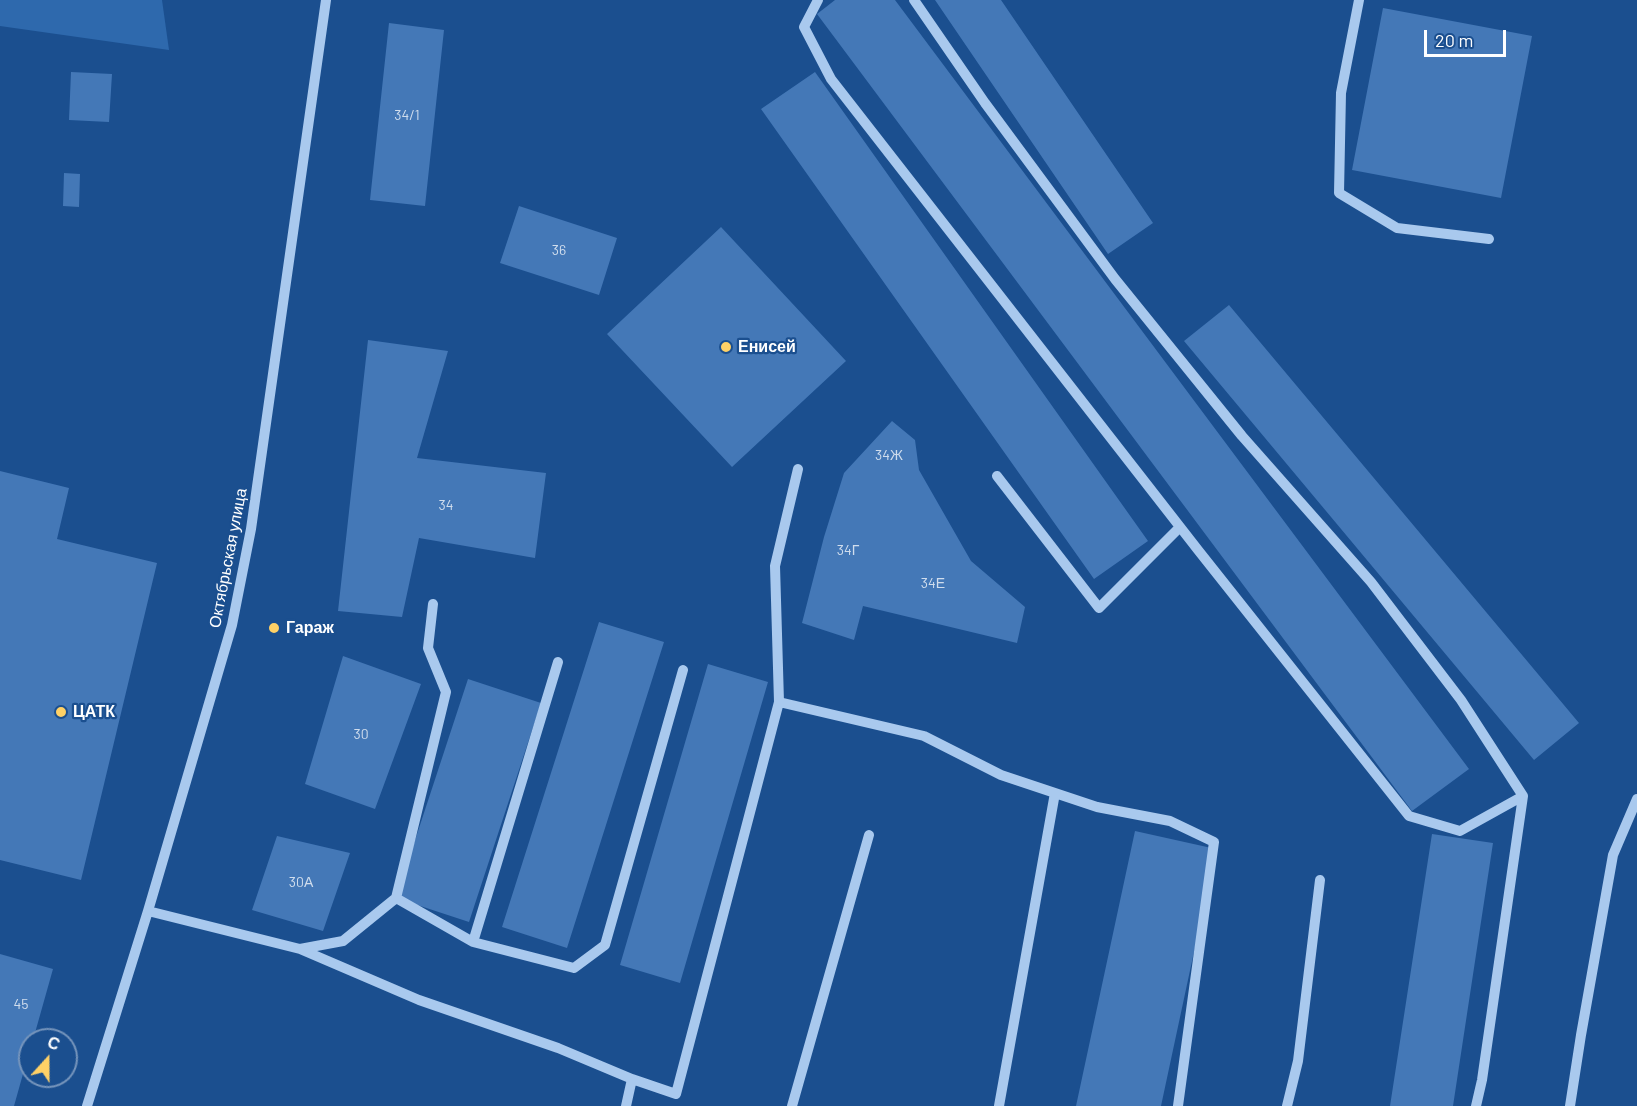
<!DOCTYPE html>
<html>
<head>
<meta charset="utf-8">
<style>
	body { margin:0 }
	#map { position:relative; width:1637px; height:1106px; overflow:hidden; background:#1b4f8f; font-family:Barlow,sans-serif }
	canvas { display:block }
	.north { position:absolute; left:18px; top:1028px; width:60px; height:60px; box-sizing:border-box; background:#1b4f8f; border:2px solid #7695bc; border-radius:50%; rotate:21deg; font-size:16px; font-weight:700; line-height:24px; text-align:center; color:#fff }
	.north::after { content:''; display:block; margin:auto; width:21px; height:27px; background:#ffd166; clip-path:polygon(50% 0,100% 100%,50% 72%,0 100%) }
	.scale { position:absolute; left:1424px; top:30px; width:82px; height:27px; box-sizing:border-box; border:3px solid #fff; border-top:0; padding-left:8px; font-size:18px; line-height:21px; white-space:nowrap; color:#fff; -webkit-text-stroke:4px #1b4f8f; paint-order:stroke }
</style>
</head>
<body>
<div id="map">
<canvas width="1637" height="1106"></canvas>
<div class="north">С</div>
<div class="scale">20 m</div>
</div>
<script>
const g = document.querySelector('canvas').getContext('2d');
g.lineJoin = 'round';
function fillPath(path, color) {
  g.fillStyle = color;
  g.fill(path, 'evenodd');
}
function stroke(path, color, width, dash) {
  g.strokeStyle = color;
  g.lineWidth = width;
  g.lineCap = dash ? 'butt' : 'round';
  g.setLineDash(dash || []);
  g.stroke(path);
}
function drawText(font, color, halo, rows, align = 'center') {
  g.font = font + ' Barlow,sans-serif';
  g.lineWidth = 4.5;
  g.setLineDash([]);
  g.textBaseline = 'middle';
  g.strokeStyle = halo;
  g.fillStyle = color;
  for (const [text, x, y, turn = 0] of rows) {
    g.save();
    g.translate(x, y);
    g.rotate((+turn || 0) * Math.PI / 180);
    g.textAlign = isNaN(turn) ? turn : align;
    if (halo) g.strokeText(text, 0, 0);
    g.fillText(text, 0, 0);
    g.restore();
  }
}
const green = new Path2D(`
	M0,0H162L169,50L0,26Z`);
const building = new Path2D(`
	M835,0H895L1469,769L1412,811L817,14Z
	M935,0H1001L1153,223L1108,254Z
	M1383,8L1532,36L1501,198L1352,170Z
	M389,23L444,30L425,206L370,200Z
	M71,72L112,74L109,122L69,120Z
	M815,72L1148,541L1094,579L761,109Z
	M64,173L80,174L79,207L63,206Z
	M519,206L617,238L599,295L500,263Z
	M721,227L846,361L732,467L607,334Z
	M1229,305L1579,723L1534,760L1184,341Z
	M368,340L448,351L417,458L546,473L535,558L419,538L402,617L338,611Z
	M892,421L915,440L919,470L971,561L1025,607L1017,643L863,606L854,640L802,623L824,537L844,473Z
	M0,471L69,488L57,539L157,563L81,880L0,860Z
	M599,622L664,642L567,948L502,927Z
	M343,656L421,684L375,809L305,784Z
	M708,664L768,682L680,983L620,965Z
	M468,679L541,703L469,922L396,898Z
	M1135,831L1216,849L1161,1106H1076Z
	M1432,834L1493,843L1453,1106H1390Z
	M277,836L350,853L323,931L252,910Z
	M0,954L53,969L33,1040H30V1049L14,1106H0Z`);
const minor = new Path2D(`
	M818,0L804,27L831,79L1198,550L1409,816L1460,831L1523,796
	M914,0L985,103L1115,279L1242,436L1371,582L1461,700L1523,796L1482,1080L1476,1106
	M1359,0L1341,93L1339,193L1397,228L1489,239
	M997,476L1099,608L1180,527
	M779,702L775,566L798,469
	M396,898L473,942L558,662
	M148,911L300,949L343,941L396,898L446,692L428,648L433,604
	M473,942L574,968L605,945L683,670
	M300,949L419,1000L558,1048L632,1079L626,1106
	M632,1079L676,1094L779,702L924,736L1001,775L1097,807L1170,821L1214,842L1178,1106
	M87,1106L148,911L232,625L251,529L326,0
	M792,1106L869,835
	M999,1106L1055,793
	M1287,1106L1298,1061L1320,880
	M1570,1106L1581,1035L1613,855L1637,799`);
const markers = [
	[726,347,6,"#ffd166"],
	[274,628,6,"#ffd166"],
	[61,712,6,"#ffd166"]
];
const numberNames = [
	["34/1",407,115],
	["36",559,250],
	["34Ж",889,455],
	["34",446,505],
	["34Г",848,550],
	["34Е",933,583],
	["30",361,734],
	["30А",301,882],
	["45",21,1004]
];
const poiNames = [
	["Енисей",738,347],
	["Гараж",286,628],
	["ЦАТК",73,712]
];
const streetNames = [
	["Октябрьская улица",228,558,-79]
];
fillPath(green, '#2e69ad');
fillPath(building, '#4478b7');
stroke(minor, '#a9c9ee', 10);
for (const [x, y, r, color] of markers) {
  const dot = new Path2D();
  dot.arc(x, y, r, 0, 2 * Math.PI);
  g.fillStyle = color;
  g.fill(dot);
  stroke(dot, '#1b4f8f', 2);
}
drawText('14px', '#d0dded', null, numberNames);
drawText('bold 16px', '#fff', '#1b4f8f', poiNames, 'left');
drawText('16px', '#fff', '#1b4f8f', streetNames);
</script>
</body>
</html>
